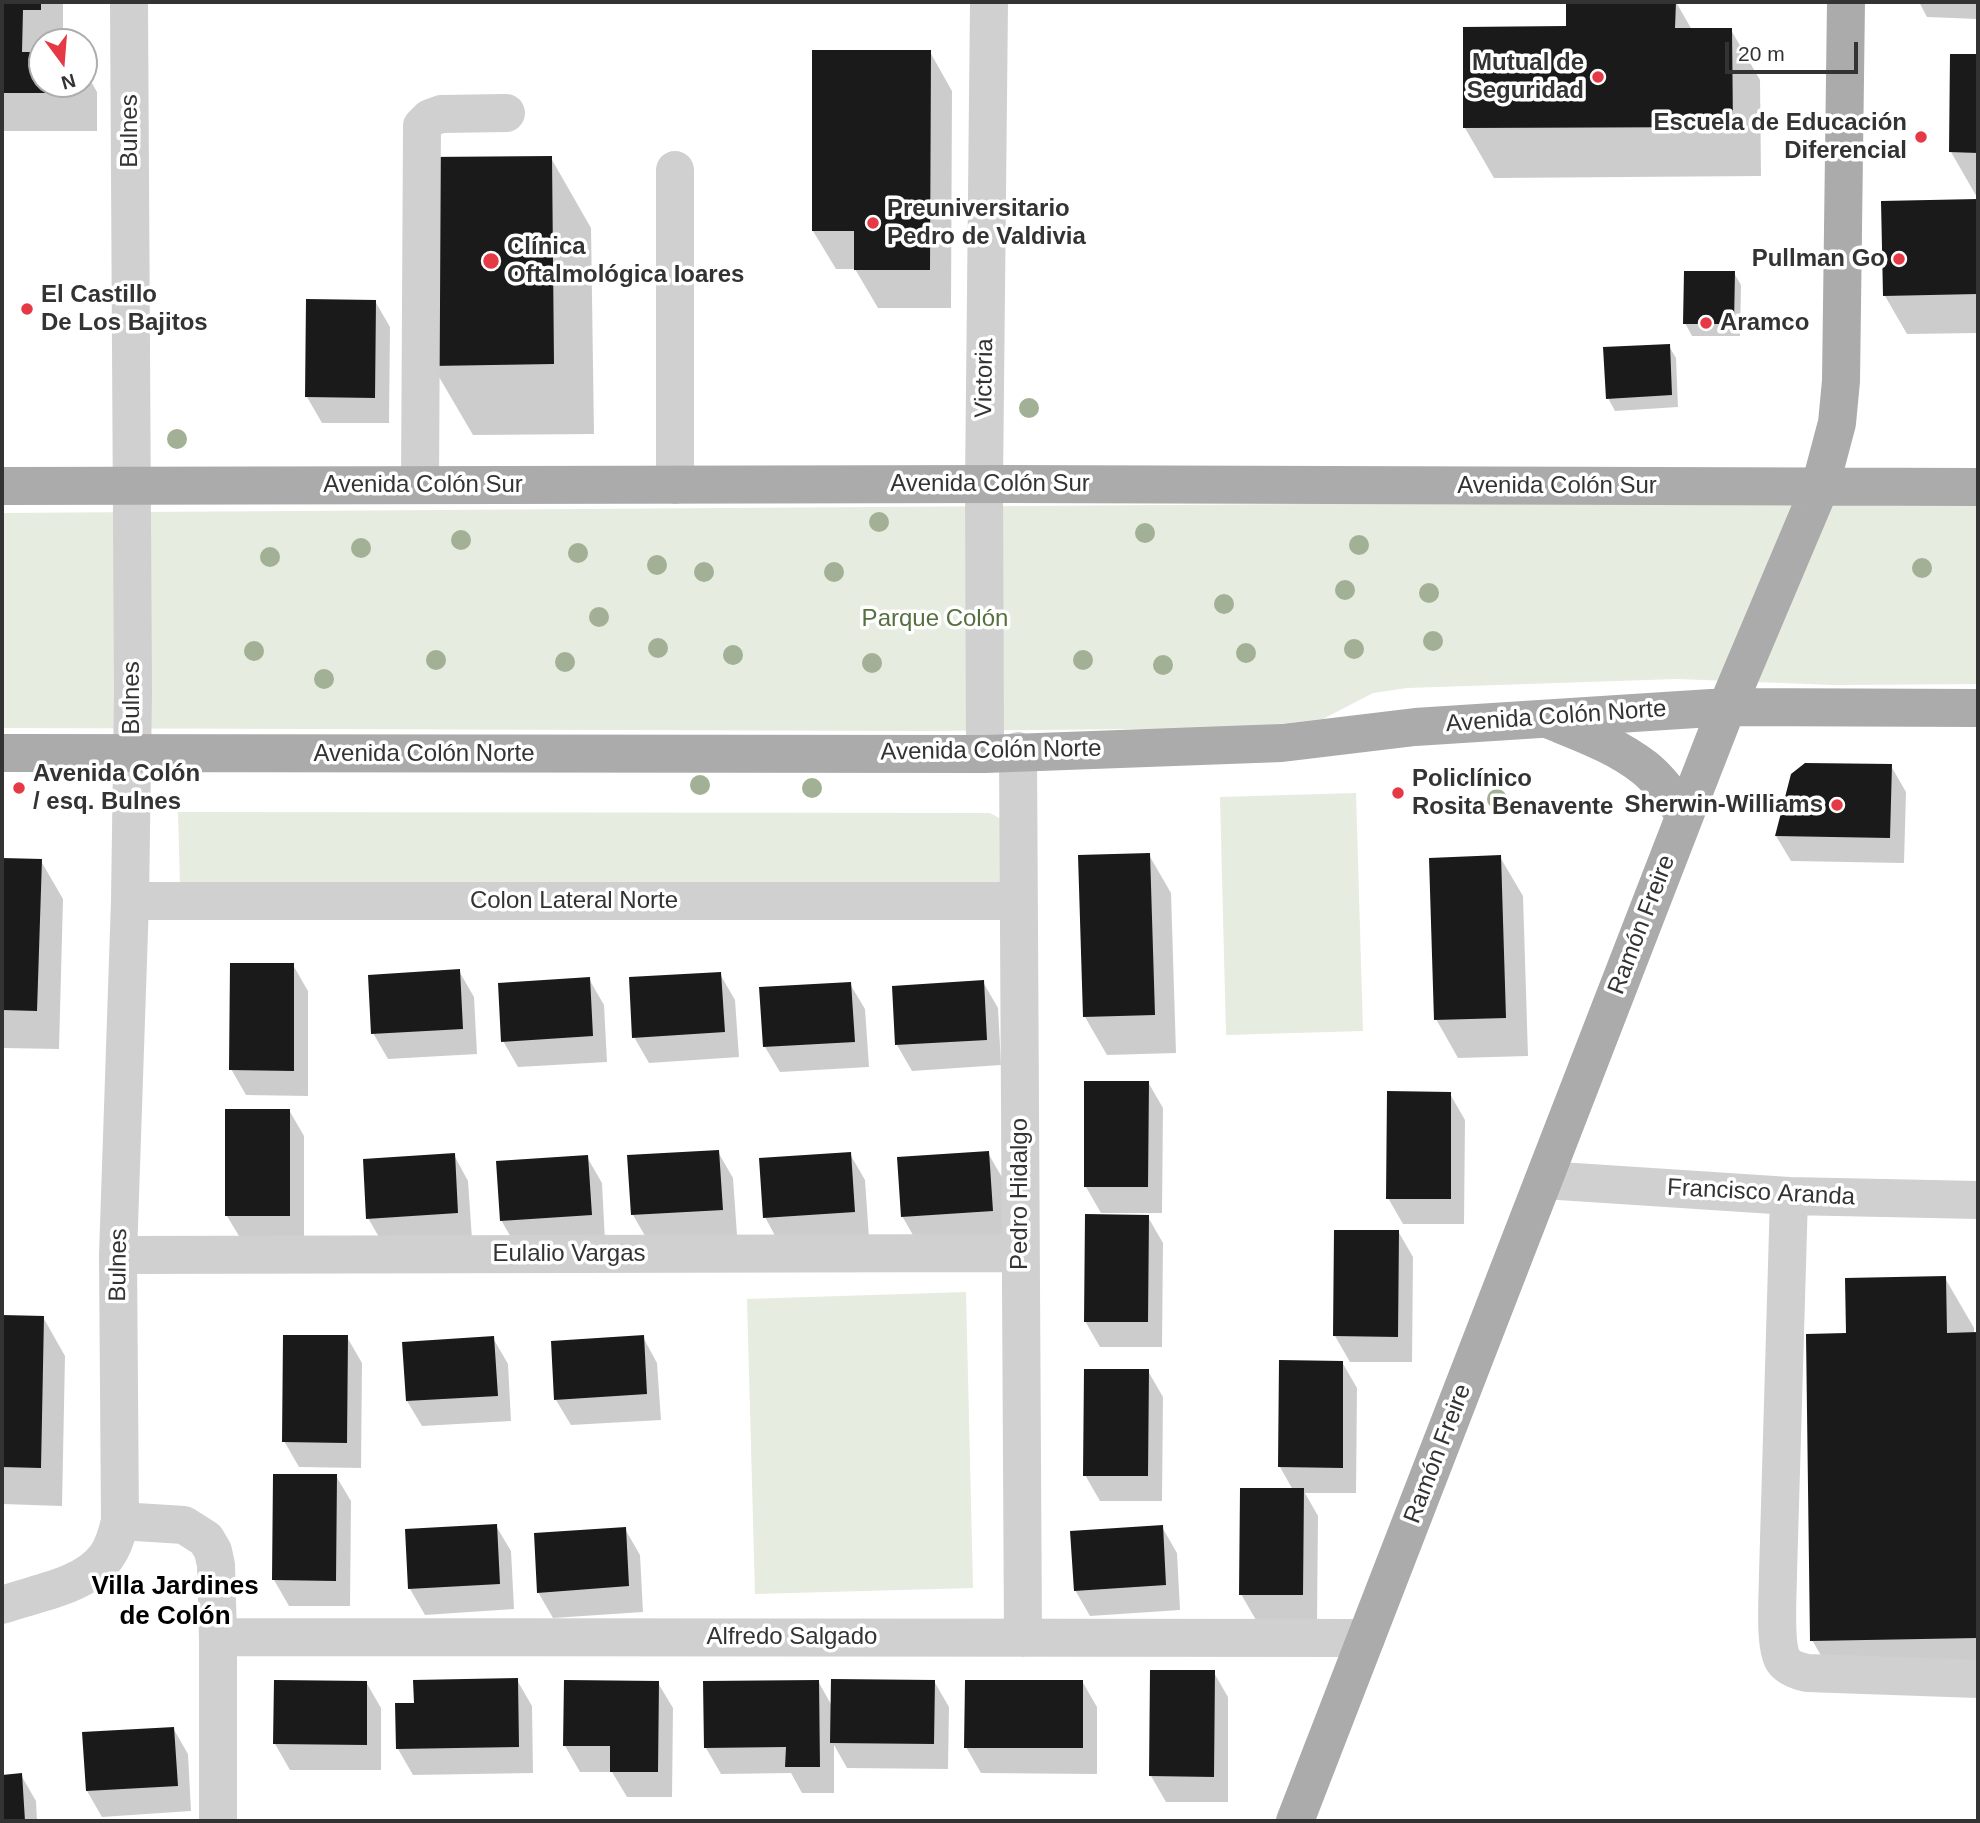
<!DOCTYPE html>
<html>
<head>
<meta charset="utf-8">
<style>
	body { margin:0 }
	#map { position:relative; width:1980px; height:1823px; overflow:hidden; background:#fff; font-family:Arial,sans-serif }
	canvas { display:block }
	.frame { position:absolute; inset:0; border:4px solid #333; pointer-events:none }
	.north { position:absolute; left:28px; top:28px; width:70px; height:70px; box-sizing:border-box; background:#fff; border:2px solid #adadad; border-radius:50%; rotate:164deg; font-size:19px; font-weight:700; line-height:28px; text-align:center; color:#333 }
	.north::after { content:''; display:block; margin:auto; width:24px; height:32px; background:#e63946; clip-path:polygon(50% 0,100% 100%,50% 72%,0 100%) }
	.scale { position:absolute; left:1725px; top:42px; width:133px; height:32px; box-sizing:border-box; border:4px solid #333; border-top:0; padding-left:9px; font-size:21px; line-height:24px; white-space:nowrap; color:#333; -webkit-text-stroke:5px #fff; paint-order:stroke }
</style>
</head>
<body>
<div id="map">
<canvas width="1980" height="1823"></canvas>
<div class="frame"></div>
<div class="north">N</div>
<div class="scale">20 m</div>
</div>
<script>
const g = document.querySelector('canvas').getContext('2d');
g.lineJoin = 'round';
function fillPath(path, color) {
  g.fillStyle = color;
  g.fill(path, 'evenodd');
}
function stroke(path, color, width, dash) {
  g.strokeStyle = color;
  g.lineWidth = width;
  g.lineCap = dash ? 'butt' : 'round';
  g.setLineDash(dash || []);
  g.stroke(path);
}
function drawText(font, color, halo, rows, align = 'center') {
  g.font = font + ' Arial,sans-serif';
  g.lineWidth = 7;
  g.setLineDash([]);
  g.textBaseline = 'middle';
  g.strokeStyle = halo;
  g.fillStyle = color;
  for (const [text, x, y, turn = 0] of rows) {
    g.save();
    g.translate(x, y);
    g.rotate((+turn || 0) * Math.PI / 180);
    g.textAlign = isNaN(turn) ? turn : align;
    if (halo) g.strokeText(text, 0, 0);
    g.fillText(text, 0, 0);
    g.restore();
  }
}
const green = new Path2D(`
	M1746,501L1978,502V684L1834,685L1677,679L1407,688L1373,693L1323,719L1243,728L925,731L2,728V513Z
	M1356,793L1363,1031L1226,1035L1220,797Z
	M178,812L990,813L1005,821L1008,872L998,885L180,884Z
	M966,1292L973,1588L755,1594L747,1299Z`);
const shadow = new Path2D(`
	M2,2H63V42H42V84H84V69L97,92V131H2Z
	M1568,2H1676L1692,30H1731L1760,80L1761,176L1494,178L1465,128L1568,28Z
	M1919,2H1978V19L1927,17Z
	M930,52L952,91L951,308H878L855,269H836L813,231Z
	M1952,56H1978V199L1951,152Z
	M551,158L591,228L594,434L473,435L432,365Z
	M1978,200V333L1907,334L1885,296L1883,203Z
	M1734,273L1741,285L1740,336H1692L1685,323Z
	M375,301L390,327L389,423H322L307,397Z
	M1669,346L1676,358L1678,407L1615,411L1608,398Z
	M1891,766L1906,792L1904,863L1791,861L1776,836Z
	M1149,855L1171,893L1176,1053L1107,1055L1085,1017Z
	M1500,857L1523,896L1528,1056L1458,1058L1436,1019Z
	M2,860L41,861L63,899L59,1049L2,1048Z
	M293,965L308,991V1096L246,1095L231,1069Z
	M459,971L474,997L477,1054L388,1059L373,1033Z
	M720,974L735,1000L739,1057L649,1063L634,1037Z
	M589,979L604,1005L607,1062L518,1067L503,1041Z
	M983,982L998,1008L1001,1065L912,1071L897,1045L894,987Z
	M850,984L865,1009L869,1067L780,1072L765,1047Z
	M1148,1082L1163,1108L1162,1213H1101L1086,1187Z
	M1450,1094L1465,1120L1464,1224H1403L1388,1198Z
	M289,1110L304,1136V1241H242L227,1216Z
	M718,1152L733,1178L737,1235L648,1241L633,1215Z
	M988,1153L1003,1179L1006,1237L917,1242L902,1216Z
	M850,1154L865,1180L869,1238L779,1243L765,1217Z
	M454,1155L468,1181L472,1239L383,1244L368,1218Z
	M587,1157L602,1183L605,1241L516,1246L501,1220Z
	M1148,1217L1163,1243L1162,1347H1100L1085,1321Z
	M1398,1231L1413,1257L1412,1362H1350L1335,1336Z
	M1945,1278L1974,1328V1334H1978V1688L1841,1690L1812,1640L1848,1334Z
	M2,1317H43L65,1356L62,1506L2,1504Z
	M347,1337L362,1363L361,1468L299,1467L284,1441Z
	M643,1337L657,1363L661,1420L571,1425L556,1400Z
	M493,1338L508,1364L511,1421L422,1426L407,1401Z
	M1342,1362L1357,1388L1356,1493H1305L1318,1516L1317,1620H1256L1241,1594L1293,1490L1280,1467Z
	M1148,1371L1163,1397L1162,1501H1100L1085,1475Z
	M336,1476L351,1501L350,1606H289L274,1580Z
	M496,1526L511,1551L514,1609L425,1615L410,1589Z
	M1162,1527L1177,1553L1180,1610L1090,1616L1075,1590Z
	M625,1529L640,1555L643,1612L553,1618L538,1592Z
	M1213,1671L1228,1697V1802H1166L1151,1776Z
	M517,1680L532,1706L533,1773L413,1775L398,1749Z
	M818,1681L832,1706L934,1681L949,1707L948,1769L847,1768L834,1745V1793H802L791,1773L721,1774L706,1748Z
	M1082,1681L1097,1707V1774L981,1773L966,1747Z
	M366,1682L381,1708V1770H290L275,1744Z
	M658,1683L673,1708L672,1797H627L612,1772H580L565,1746Z
	M173,1728L188,1754L191,1811L102,1817L87,1791Z
	M21,1775L36,1801L37,1821H2V1776Z`);
const building = new Path2D(`
	M2,2H41V10H23L22,52H42V84H76V93H2Z
	M1566,2H1676L1675,28H1732L1733,127L1463,128V27L1566,26Z
	M812,50H931L930,270H854V231H812Z
	M1950,54H1978V153L1949,152Z
	M552,156L554,364L431,366L428,157Z
	M1978,199V294L1883,296L1881,201Z
	M1684,271H1735L1734,324H1683Z
	M306,299L376,300L375,398L305,397Z
	M1670,344L1672,395L1606,399L1603,347Z
	M1805,763L1892,764L1890,838L1775,836L1791,774Z
	M1150,853L1155,1015L1083,1017L1078,855Z
	M1501,855L1506,1018L1434,1020L1429,858Z
	M2,858L42,859L37,1011L2,1010Z
	M230,963H294V1071L229,1070Z
	M460,969L463,1029L371,1034L368,975Z
	M721,972L725,1032L632,1038L629,977Z
	M590,977L593,1036L501,1042L498,983Z
	M984,980L987,1040L895,1045L892,986Z
	M851,982L855,1042L763,1047L759,987Z
	M1084,1081H1149L1148,1187H1084Z
	M1387,1091L1451,1092V1199H1386Z
	M225,1109H290V1216H225Z
	M719,1150L723,1210L631,1215L627,1155Z
	M989,1151L993,1211L901,1217L897,1157Z
	M851,1152L855,1212L763,1218L759,1158Z
	M455,1153L458,1213L366,1219L363,1159Z
	M588,1155L592,1215L500,1221L496,1161Z
	M1085,1214L1149,1215L1148,1322H1084Z
	M1334,1230H1399L1398,1337L1333,1336Z
	M1946,1276L1947,1333L1978,1332V1638L1810,1641L1806,1334L1846,1333L1845,1278Z
	M2,1315L44,1316L41,1468L2,1467Z
	M283,1335H348L347,1443L282,1442Z
	M644,1335L647,1394L554,1400L551,1341Z
	M494,1336L498,1396L406,1401L402,1342Z
	M1279,1360L1343,1361V1468L1278,1467Z
	M1084,1369H1149L1148,1476H1083Z
	M273,1474H337L336,1581L272,1580Z
	M1240,1488H1304L1303,1595H1239Z
	M497,1524L500,1584L408,1589L405,1529Z
	M1163,1525L1166,1585L1074,1591L1070,1531Z
	M626,1527L629,1586L537,1593L534,1533Z
	M1150,1670H1215L1214,1777L1149,1776Z
	M518,1678L519,1747L396,1749L395,1703H414L413,1680Z
	M831,1679L935,1680L934,1744L830,1743Z
	M274,1680L367,1681V1745L273,1744Z
	M564,1680L659,1681L658,1772H610V1746H563Z
	M819,1680L820,1767H785L786,1747L704,1748L703,1681Z
	M965,1680H1083V1748H964Z
	M174,1727L178,1786L86,1791L82,1732Z
	M22,1773L25,1821H2V1775Z`);
const minor = new Path2D(`
	M420,485L422,126L430,118L441,114L506,113
	M675,485V170
	M1018,751L1023,1638
	M985,754L984,484L989,2
	M130,901H1018
	M1544,1180L1789,1196L1978,1200
	M1789,1196L1778,1574C1778,1593 1774,1645 1783,1660C1788,1668 1798,1671 1807,1673L1978,1679
	M118,1255L1020,1253
	M120,1521L184,1525L206,1539L213,1551L216,1565L218,1637V1821
	M2,1605C35,1593 84,1587 106,1557C114,1546 117,1534 120,1521L118,1255L130,901L133,693L129,2
	M218,1637L1366,1638`);
const major = new Path2D(`
	M2,486L1004,484L1978,487
	M1552,721C1584,734 1617,746 1645,768C1661,781 1673,799 1685,815
	M2,753L985,754L1282,743L1415,727L1727,707L1978,708
	M1295,1821L1685,815L1727,707L1820,487L1837,423L1841,381L1846,2`);
const trees = [
	[1029,408],
	[177,439],
	[879,522],
	[1145,533],
	[461,540],
	[1359,545],
	[361,548],
	[578,553],
	[270,557],
	[657,565],
	[1922,568],
	[704,572],
	[834,572],
	[1345,590],
	[1429,593],
	[1224,604],
	[599,617],
	[1433,641],
	[658,648],
	[1354,649],
	[254,651],
	[1246,653],
	[733,655],
	[436,660],
	[1083,660],
	[565,662],
	[872,663],
	[1163,665],
	[324,679],
	[700,785],
	[812,788],
	[1497,799]
];
const markers = [
	[1598,77,7,"#e63946"],
	[1921,137,7,"#e63946"],
	[873,223,7,"#e63946"],
	[1899,259,7,"#e63946"],
	[491,261,9,"#e63946"],
	[27,309,7,"#e63946"],
	[1706,323,7,"#e63946"],
	[19,788,7,"#e63946"],
	[1398,793,7,"#e63946"],
	[1837,805,7,"#e63946"]
];
const poiNames = [
	["Mutual de",1584,63,"right"],
	["Seguridad",1584,91,"right"],
	["Escuela de Educación",1907,123,"right"],
	["Diferencial",1907,151,"right"],
	["Preuniversitario",887,209],
	["Pedro de Valdivia",887,237],
	["Clínica",507,247],
	["Oftalmológica Ioares",507,275],
	["Pullman Go",1885,259,"right"],
	["El Castillo",41,295],
	["De Los Bajitos",41,323],
	["Aramco",1720,323],
	["Avenida Colón",33,774],
	["/ esq. Bulnes",33,802],
	["Policlínico",1412,779],
	["Rosita Benavente",1412,807],
	["Sherwin-Williams",1823,805,"right"]
];
const streetNames = [
	["Bulnes",130,131,-90],
	["Victoria",985,378,-89],
	["Avenida Colón Sur",990,484],
	["Avenida Colón Sur",423,485],
	["Avenida Colón Sur",1557,486],
	["Bulnes",132,698,-90],
	["Avenida Colón Norte",1556,717,-4],
	["Avenida Colón Norte",991,751,-1],
	["Avenida Colón Norte",424,754],
	["Colon Lateral Norte",574,901],
	["Ramón Freire",1642,925,-69],
	["Francisco Aranda",1761,1193,3],
	["Pedro Hidalgo",1020,1194,-90],
	["Eulalio Vargas",569,1254],
	["Bulnes",119,1265,-89],
	["Ramón Freire",1438,1454,-69],
	["Alfredo Salgado",792,1637]
];
const parkNames = [
	["Parque Colón",935,619]
];
const neighbourhoodNames = [
	["Villa Jardines",175,1587],
	["de Colón",175,1617]
];
fillPath(green, '#e6ecdf');
fillPath(shadow, '#0003');
fillPath(building, '#1a1a1a');
stroke(minor, '#d0d0d0', 38);
stroke(major, '#ababab', 38);
g.fillStyle = '#a2b095';
for (const [x, y] of trees) {
  g.beginPath();
  g.arc(x, y, 10, 0, 2 * Math.PI);
  g.fill();
}
for (const [x, y, r, color] of markers) {
  const dot = new Path2D();
  dot.arc(x, y, r, 0, 2 * Math.PI);
  g.fillStyle = color;
  g.fill(dot);
  stroke(dot, '#fff', 2.5);
}
drawText('bold 24px', '#333', '#fff', poiNames, 'left');
drawText('24px', '#333', '#fff', streetNames);
drawText('24px', '#56703f', '#fff', parkNames);
drawText('bold 26px', '#000', '#fff', neighbourhoodNames);
</script>
</body>
</html>
